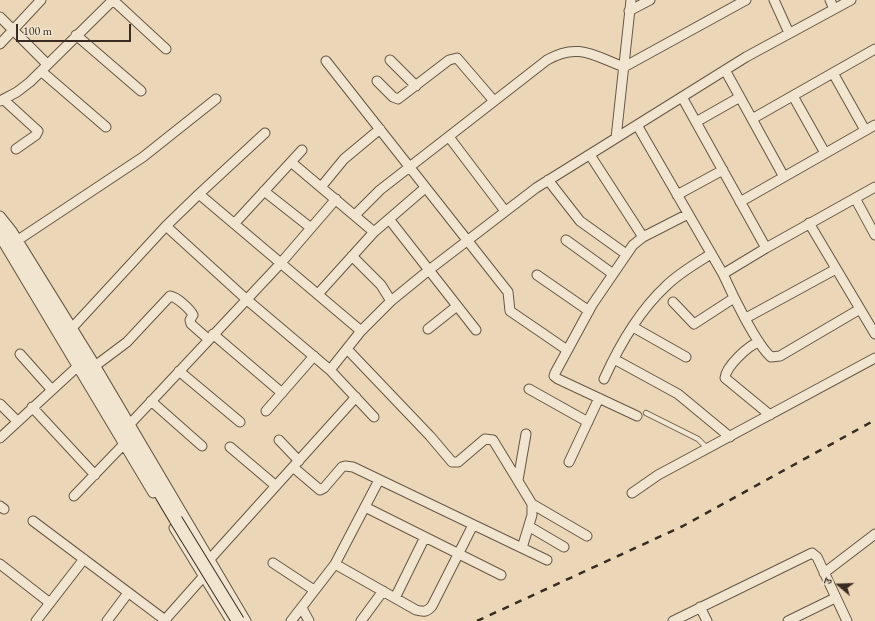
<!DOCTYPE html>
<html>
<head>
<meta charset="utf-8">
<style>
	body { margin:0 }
	#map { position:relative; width:875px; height:621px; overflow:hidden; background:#ebd7b7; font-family:"EB Garamond","Noto Serif Devanagari",serif }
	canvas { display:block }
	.north { position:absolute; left:819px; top:565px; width:40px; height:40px; -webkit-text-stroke:3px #f2e5d0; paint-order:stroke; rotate:289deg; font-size:11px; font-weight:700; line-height:16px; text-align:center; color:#392b21 }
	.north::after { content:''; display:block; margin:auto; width:14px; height:18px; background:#392b21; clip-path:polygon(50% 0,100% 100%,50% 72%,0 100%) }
	.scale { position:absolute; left:16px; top:24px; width:115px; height:18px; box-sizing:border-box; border:2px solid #392b21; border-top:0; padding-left:5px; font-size:12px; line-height:14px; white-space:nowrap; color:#392b21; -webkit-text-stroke:3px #f2e5d0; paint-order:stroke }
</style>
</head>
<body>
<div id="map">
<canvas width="875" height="621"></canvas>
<div class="north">उ</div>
<div class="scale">100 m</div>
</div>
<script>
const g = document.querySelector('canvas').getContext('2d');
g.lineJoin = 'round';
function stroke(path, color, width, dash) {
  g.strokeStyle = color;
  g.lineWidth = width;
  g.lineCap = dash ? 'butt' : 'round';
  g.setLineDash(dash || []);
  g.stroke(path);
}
const service = new Path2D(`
	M646,413L698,439L708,449`);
const minor = new Path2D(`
	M113,0L166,49
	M774,0L789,33
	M830,0L834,9
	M629,11L650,0
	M0,17L47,64
	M76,35L141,91
	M0,44L41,0
	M390,60L416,86
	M326,61L508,292L510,311L567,350
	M725,70L784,177
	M41,71L106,127
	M833,73L865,130
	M377,81L393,97L398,99L449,60L457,58L494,101
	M793,96L825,153
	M682,97L766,248
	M4,100L38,131L36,135L16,149
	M0,101L17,92L30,82L113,0
	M752,119L875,49
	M696,122L740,97
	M637,125L723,274C732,294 756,344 771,357L780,356L860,309
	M449,137L505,211
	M616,138L631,0
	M590,155L643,237
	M291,162L374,232
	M548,180L580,221L626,254
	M321,187L344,159L380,129
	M264,191L311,228
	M199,194L265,133
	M677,195L723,170
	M855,198L875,235
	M740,202L875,125
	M355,215L380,190L547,60C578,42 594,56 624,67L746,0
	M0,216L12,231L92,360L246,621
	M389,219L476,330
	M809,223L875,334
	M234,224L302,150
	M166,226L246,299L330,370L374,417
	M0,237L153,493
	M18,240L143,157L216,99
	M566,240L613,274
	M352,256L381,285L391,301
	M723,274L766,248L875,187
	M537,275L589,311
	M318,294L374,232L425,188
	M673,302L694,324L734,298
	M746,318L836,269
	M633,327L686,357
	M72,328L166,226L199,194L361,331
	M428,329L457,306
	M213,334L282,393
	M759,342C749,345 726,366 725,378L770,415
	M347,349L430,436L452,462H458L485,439L493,440L532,504V515L522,548
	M20,354L52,390
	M614,359L678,394L730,437
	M95,366L127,342L170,296C177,297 190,309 193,315L190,320L191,324L208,339
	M330,370L361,331L391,301L429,270L536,188L746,57L851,0
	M179,371L240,422
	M604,379C619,346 639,311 666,286C679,273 695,264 711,254
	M529,389L588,422
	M151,401L202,446
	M0,404L17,421
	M32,407L95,475
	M266,411L314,356
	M637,416L558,379L554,376L555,373L592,305L633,245L643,237L688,214
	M130,424L280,264L336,199
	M0,438L77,367
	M279,440L299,461
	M230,447L276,486
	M569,462L599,398
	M293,467L320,490L324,488L342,467L345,466L353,467L547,560
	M518,480L526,434
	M632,493L658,475L875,358
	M74,496L124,444
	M532,504L587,536
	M0,506L4,509
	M365,507L501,575
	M33,521L165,620
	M530,527L564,547
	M174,528L231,621
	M204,562L210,559L356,397
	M273,563L314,590
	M0,564L50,603
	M335,564L416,610C424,612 427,612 432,606L473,525
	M824,573L875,534
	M395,598L425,537
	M700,607L707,621
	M302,608L309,621
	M36,621L84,559
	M107,621L128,593
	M164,621L203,577
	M291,621L335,564L379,480
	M361,621L383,591
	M673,621L812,553L817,557L847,621
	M788,621L835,598`);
const secondary = new Path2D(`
	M0,224L176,520`);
const rail = new Path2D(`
	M477,621L683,526L875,420`);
const secondaryBridge = new Path2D(`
	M176,520L238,621`);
stroke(service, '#665646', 6);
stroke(minor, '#665646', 11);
stroke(secondary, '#392b21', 14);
stroke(service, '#f2e5d0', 4.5);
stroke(minor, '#f2e5d0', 9);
stroke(secondary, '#f2e5d0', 12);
stroke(rail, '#392b21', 2.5, [7, 7]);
stroke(secondaryBridge, '#392b21', 14, []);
stroke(secondaryBridge, '#f2e5d0', 12);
</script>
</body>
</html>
